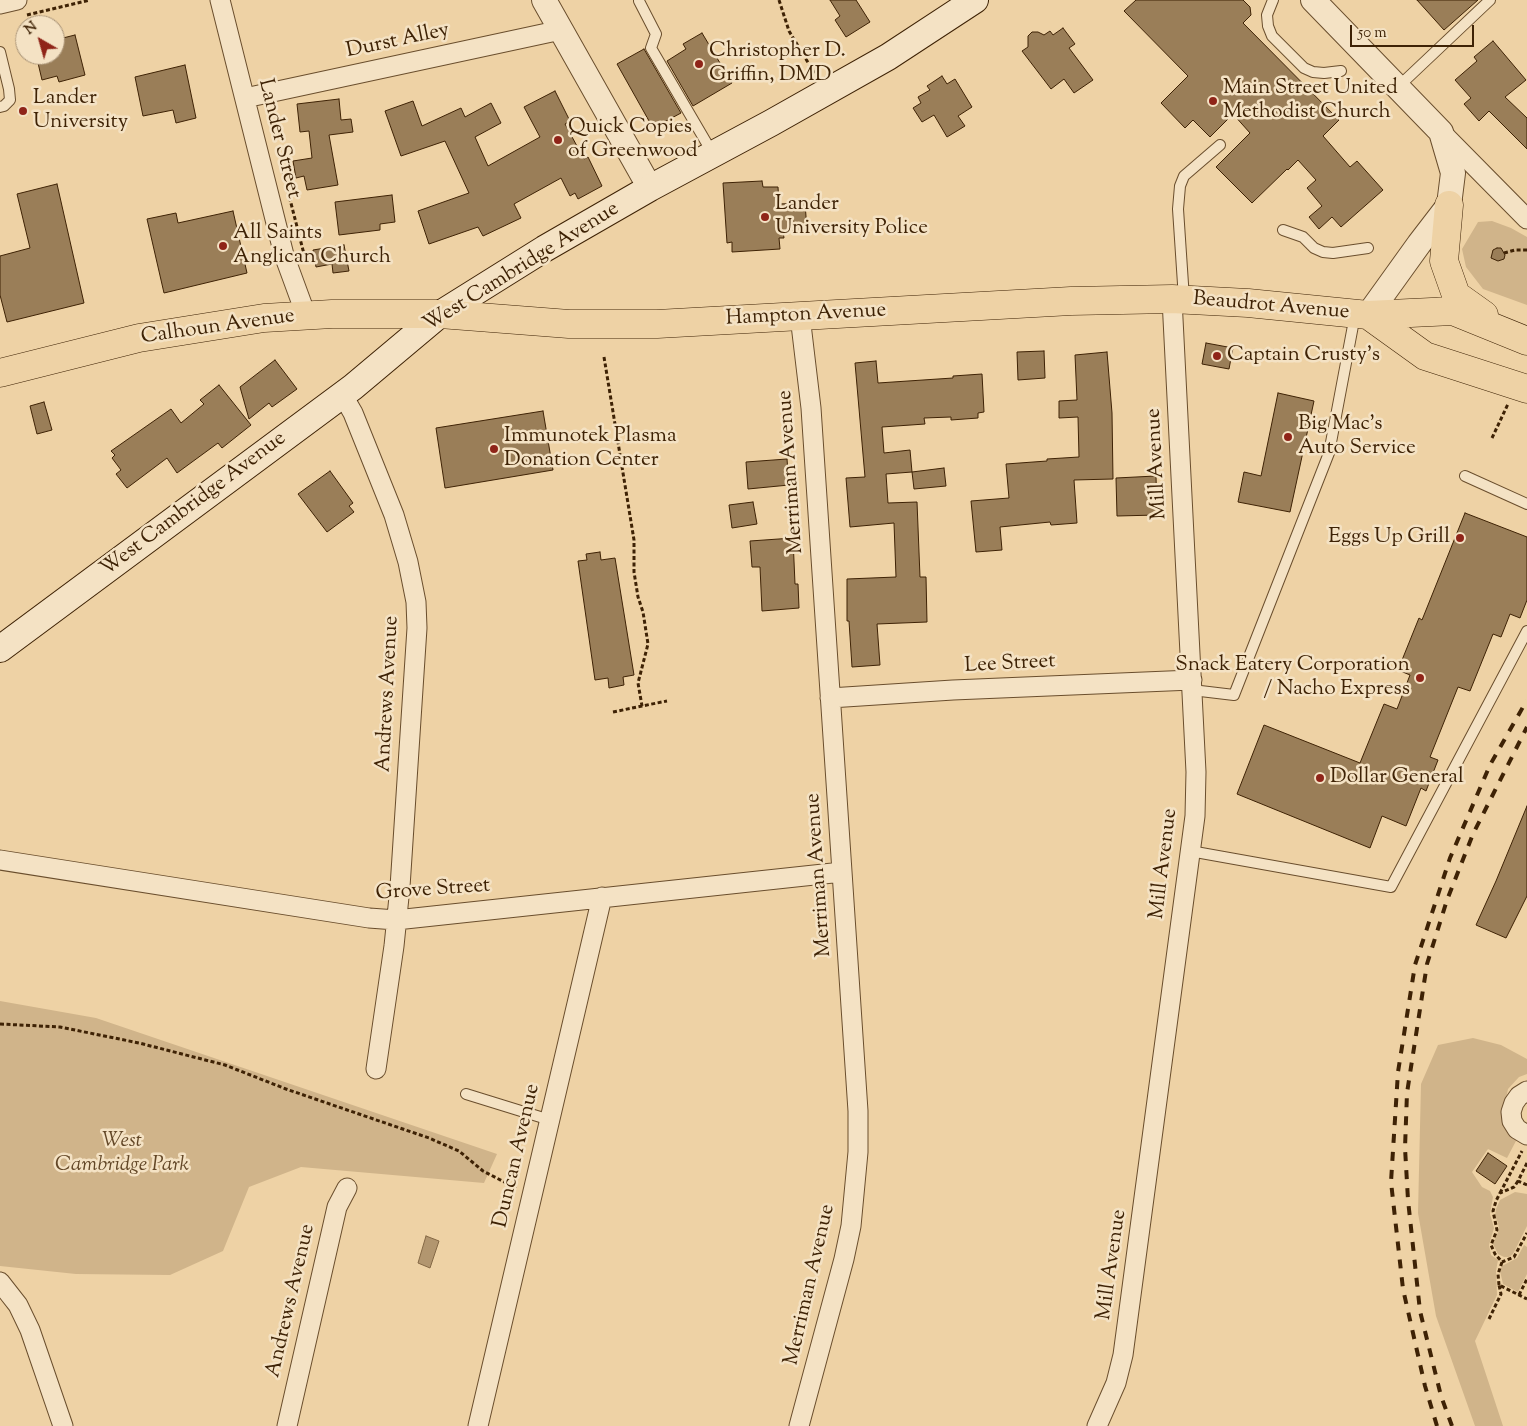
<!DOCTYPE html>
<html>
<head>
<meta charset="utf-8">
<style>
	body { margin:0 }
	#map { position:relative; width:1527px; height:1426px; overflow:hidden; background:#eed2a5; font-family:"Sorts Mill Goudy",serif }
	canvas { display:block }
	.north { position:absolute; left:15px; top:15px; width:50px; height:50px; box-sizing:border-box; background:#f4e2c4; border:1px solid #ab9578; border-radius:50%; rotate:322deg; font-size:14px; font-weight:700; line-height:20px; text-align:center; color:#3e2205 }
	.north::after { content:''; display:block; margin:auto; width:18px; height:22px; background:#8f2418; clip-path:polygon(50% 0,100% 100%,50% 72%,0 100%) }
	.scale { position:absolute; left:1350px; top:25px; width:124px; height:22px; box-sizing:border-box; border:2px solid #3e2205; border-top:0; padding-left:6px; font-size:15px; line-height:18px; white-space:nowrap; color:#3e2205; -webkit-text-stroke:4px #f4e2c4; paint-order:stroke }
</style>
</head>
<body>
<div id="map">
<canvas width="1527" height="1426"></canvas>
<div class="north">N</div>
<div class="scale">50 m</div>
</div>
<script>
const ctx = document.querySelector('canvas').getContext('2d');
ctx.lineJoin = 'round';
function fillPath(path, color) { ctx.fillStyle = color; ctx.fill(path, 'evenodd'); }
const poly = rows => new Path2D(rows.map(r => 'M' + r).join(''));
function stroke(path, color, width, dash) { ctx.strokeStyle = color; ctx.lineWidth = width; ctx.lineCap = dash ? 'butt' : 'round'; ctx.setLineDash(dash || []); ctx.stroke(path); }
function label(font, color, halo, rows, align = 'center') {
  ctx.font = font + ' "Sorts Mill Goudy",serif'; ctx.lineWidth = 5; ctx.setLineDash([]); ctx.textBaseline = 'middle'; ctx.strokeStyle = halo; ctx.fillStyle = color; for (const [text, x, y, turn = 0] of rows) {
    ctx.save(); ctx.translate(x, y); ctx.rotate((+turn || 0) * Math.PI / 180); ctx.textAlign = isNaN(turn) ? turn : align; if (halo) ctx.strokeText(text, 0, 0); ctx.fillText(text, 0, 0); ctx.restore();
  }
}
fillPath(poly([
	[1492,221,1511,228,1527,237,1527,305,1483,289,1466,267,1462,249,1478,222],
	[0,1001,96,1018,497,1154,484,1183,301,1167,249,1187,223,1251,170,1275,76,1274,0,1266],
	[1473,1038,1501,1045,1527,1059,1527,1074,1519,1077,1508,1089,1504,1109,1517,1139,1507,1158,1488,1149,1472,1172,1482,1187,1490,1191,1493,1197,1490,1214,1494,1228,1489,1245,1491,1255,1498,1260,1496,1271,1497,1295,1475,1341,1503,1426,1475,1426,1436,1316,1418,1213,1421,1084,1438,1045],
	[1515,1192,1527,1194,1527,1226,1513,1254,1509,1257,1504,1257,1498,1254,1493,1244,1499,1230,1498,1223,1495,1216,1496,1209,1500,1200],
	[1524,1245,1527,1247,1527,1274,1518,1292,1503,1284,1500,1271,1502,1266,1517,1258]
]), '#d0b48a');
const water = poly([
	[426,1236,439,1241,430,1268,418,1263,426,1236]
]);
fillPath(water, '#b2966f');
stroke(water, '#846845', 1);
const building = poly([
	[830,0,856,0,870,22,846,37,835,20,840,16,830,0],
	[1136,0,1243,0,1250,7,1251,15,1243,23,1339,120,1323,136,1350,167,1357,161,1383,190,1341,227,1332,217,1319,229,1309,217,1322,206,1307,188,1316,180,1298,160,1288,170,1287,169,1252,203,1216,167,1250,133,1233,114,1210,137,1193,120,1185,128,1161,103,1188,76,1124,11,1136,0],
	[1417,0,1478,0,1444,30,1417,0],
	[1063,28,1075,44,1069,48,1093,80,1074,93,1064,79,1051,89,1022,51,1028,47,1028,36,1032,32,1038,32,1044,35,1050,31,1053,35,1063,28],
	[702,33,732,83,693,106,667,61,686,49,683,44,702,33],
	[75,35,85,75,59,82,57,76,42,80,38,63,47,60,46,55,55,55,55,40,75,35],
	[1493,41,1526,80,1505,97,1527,118,1527,149,1489,111,1479,121,1464,104,1471,98,1455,80,1477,61,1474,57,1493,41],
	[644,49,681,113,653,128,617,64,644,49],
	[185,65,196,118,176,123,173,110,143,116,135,77,185,65],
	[942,76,947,84,955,79,972,107,958,116,965,126,947,137,934,115,922,122,913,108,921,103,918,97,930,90,927,86,942,76],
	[555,91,570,121,565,124,584,159,588,157,602,186,578,199,575,193,570,196,561,178,514,204,521,218,483,236,478,227,429,244,418,211,469,193,445,141,401,156,385,111,413,101,422,126,461,108,465,117,491,103,501,123,475,137,488,166,540,137,524,107,555,91],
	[339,99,341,120,351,119,353,132,329,135,338,185,307,190,304,176,296,178,293,161,312,158,309,131,300,132,297,104,339,99],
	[762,181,763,187,778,187,779,204,805,203,807,230,783,231,784,238,779,238,780,249,732,252,732,242,727,243,723,183,762,181],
	[57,184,84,303,7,322,0,295,0,256,30,248,17,194,57,184],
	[392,195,395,222,380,224,380,230,339,235,335,202,392,195],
	[233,211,247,273,164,293,147,219,176,213,178,223,233,211],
	[344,245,349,271,333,273,332,264,316,267,313,250,344,245],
	[1497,248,1501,248,1505,255,1504,259,1498,261,1491,258,1493,250,1497,248],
	[1206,343,1233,348,1229,369,1202,364,1206,343],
	[1044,351,1045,378,1018,380,1017,352,1044,351],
	[1107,352,1112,413,1113,479,1074,480,1077,523,1051,525,1050,522,1000,527,1002,550,976,552,971,501,1009,498,1006,464,1047,461,1047,459,1079,457,1078,417,1059,418,1059,401,1077,400,1075,355,1107,352],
	[275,360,297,389,272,407,269,403,249,419,240,387,275,360],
	[876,361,878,383,953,378,953,376,982,374,984,412,978,413,978,418,951,420,951,417,924,418,925,424,882,427,884,453,910,450,912,472,886,474,888,503,917,502,920,577,926,577,927,622,877,624,880,665,852,667,849,621,847,621,847,579,896,577,894,523,850,527,846,478,865,477,855,363,876,361],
	[219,385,251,425,222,448,218,443,177,473,167,458,127,488,116,474,121,470,112,458,115,455,111,451,171,409,181,423,204,404,200,400,219,385],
	[1278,393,1314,401,1290,512,1238,502,1244,472,1261,476,1278,393],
	[44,402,52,430,37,434,30,406,44,402],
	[543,411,553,470,445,488,436,428,543,411],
	[787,459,789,485,748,489,746,462,787,459],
	[944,468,946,486,914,489,912,472,944,468],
	[330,471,353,503,349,506,354,512,327,532,298,494,330,471],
	[1156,476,1157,515,1117,516,1116,478,1156,476],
	[753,502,757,524,732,528,729,505,753,502],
	[1465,513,1527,537,1527,600,1520,618,1510,614,1501,637,1493,634,1470,691,1458,687,1430,757,1438,760,1426,791,1421,788,1406,826,1382,816,1370,848,1237,794,1264,725,1360,763,1384,704,1397,709,1410,675,1398,670,1419,618,1422,620,1465,513],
	[793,538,795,584,798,584,799,608,762,611,760,567,752,567,750,541,793,538],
	[600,552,601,560,615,558,634,675,623,677,624,685,609,688,608,678,595,680,578,561,587,560,586,554,600,552],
	[1527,806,1527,896,1506,938,1476,925,1496,881,1527,806],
	[1488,1153,1507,1166,1495,1184,1476,1171,1488,1153]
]);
fillPath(building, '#9a7e58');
stroke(building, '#3e2205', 1);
const service = poly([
	[1273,0,1267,15,1268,26,1272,36,1304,68,1313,72,1324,73,1341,71],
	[639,1,656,34,651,48,713,154],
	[0,52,9,89,10,100,4,106,0,107],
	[1398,87,1490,0],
	[1283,230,1303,237,1314,248,1323,252,1333,253,1368,248],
	[1184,299,1178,209,1180,186,1184,176,1220,145],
	[1465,476,1527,504],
	[1192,690,1234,695,1329,453,1355,315],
	[1190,851,1391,887,1527,631],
	[466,1094,550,1120]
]);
const minor = poly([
	[220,0,284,255,306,315],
	[0,4,17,0],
	[245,98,561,30],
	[1441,132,1527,219],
	[342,394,353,413,394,515,408,562,416,602,417,628,400,887,394,946,376,1069],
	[830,698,953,690,1192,680],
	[0,860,369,918,396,920,842,872],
	[1527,1091,1519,1096,1514,1103,1511,1112,1512,1121,1517,1129,1527,1135],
	[0,1282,18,1305,30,1330,63,1426],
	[287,1426,337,1207,347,1188],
	[478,1426,602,897],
	[799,1426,844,1259,851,1226,858,1152,858,1111,811,408,800,316],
	[1097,1426,1116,1383,1123,1355,1195,816,1196,772,1172,299]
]);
const tertiary = poly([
	[544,0,650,188],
	[1313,0,1441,132,1453,173,1449,205,1419,244,1368,315]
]);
const secondary = poly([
	[0,649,353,387,440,314,544,249,650,188,771,123,888,57,975,0]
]);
const primary = poly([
	[1449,205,1444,261,1456,295,1484,315],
	[1368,315,1425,356,1527,389],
	[0,373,139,338,264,318,332,314,440,314,569,324,657,324,1071,301,1172,299,1248,303,1368,315,1453,311,1527,341]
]);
stroke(service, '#6a4e2d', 12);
stroke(minor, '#6a4e2d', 21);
stroke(tertiary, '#6a4e2d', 26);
stroke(secondary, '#3e2205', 28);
stroke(primary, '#3e2205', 29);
stroke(poly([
	[779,0,789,31,815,74],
	[27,15,90,0],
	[268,109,271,125],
	[283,172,305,258],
	[1504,253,1515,250,1527,250],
	[604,357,634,540,634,572,638,597,643,612,648,644,638,683,642,706,667,701],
	[1492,438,1508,404],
	[613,712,642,706],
	[0,1024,60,1027,139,1043,225,1065,286,1089,429,1138,459,1151,483,1171,516,1188],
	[1527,1163,1518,1181,1527,1185],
	[1518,1181,1514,1187,1500,1193,1496,1201,1493,1211,1497,1230,1491,1245,1495,1254,1502,1262,1514,1257,1527,1233],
	[1500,1193,1522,1151],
	[1499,1285,1498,1274,1502,1262],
	[1519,1295,1527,1279],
	[1489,1319,1501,1294,1499,1285,1527,1299]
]), '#3e2205', 3, [4, 2.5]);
stroke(service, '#f4e2c4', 10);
stroke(minor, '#f4e2c4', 19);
stroke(tertiary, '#f4e2c4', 24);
stroke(secondary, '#f4e2c4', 26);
stroke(primary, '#eed2a5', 28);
stroke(poly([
	[1437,1426,1425,1386,1403,1289,1391,1182,1398,1072,1415,965,1450,858,1490,765,1527,700],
	[1452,1426,1441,1396,1420,1311,1408,1200,1405,1148,1407,1093,1427,964,1447,900,1473,834,1527,727]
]), '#3e2205', 4, [9, 9]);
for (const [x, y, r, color] of [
	[699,64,5,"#8f2418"],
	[1213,101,5,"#8f2418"],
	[23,111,5,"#8f2418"],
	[558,140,5,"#8f2418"],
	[765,217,5,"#8f2418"],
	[223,246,5,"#8f2418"],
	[1217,356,5,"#8f2418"],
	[1288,437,5,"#8f2418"],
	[494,449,5,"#8f2418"],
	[1460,538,5,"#8f2418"],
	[1420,678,5,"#8f2418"],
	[1320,778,5,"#8f2418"]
]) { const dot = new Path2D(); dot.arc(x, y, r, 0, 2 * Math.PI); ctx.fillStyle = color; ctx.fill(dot); stroke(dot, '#f4e2c4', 2); }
label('21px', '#3e2205', '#f4e2c4', [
	["Durst Alley",398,42,-12],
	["Lander Street",278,139,76],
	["West Cambridge Avenue",522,268,-32],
	["Beaudrot Avenue",1271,307,5],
	["Hampton Avenue",806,316,-3],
	["Calhoun Avenue",218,328,-8],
	["Mill Avenue",1158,464,-93],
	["Merriman Avenue",792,472,-94],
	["West Cambridge Avenue",194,505,-37],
	["Lee Street",1010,665,-3],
	["Andrews Avenue",389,694,-87],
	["Mill Avenue",1165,864,-83],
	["Merriman Avenue",820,875,-94],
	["Grove Street",433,891,-4],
	["Duncan Avenue",518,1156,-77],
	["Mill Avenue",1113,1265,-82],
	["Merriman Avenue",811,1285,-77],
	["Andrews Avenue",292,1301,-77]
]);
label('21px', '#3e2205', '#f4e2c4', [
	["Christopher D.",709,52],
	["Griffin, DMD",709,76],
	["Main Street United",1223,89],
	["Methodist Church",1223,113],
	["Lander",33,99],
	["University",33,123],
	["Quick Copies",568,128],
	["of Greenwood",568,152],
	["Lander",775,205],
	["University Police",775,229],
	["All Saints",233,234],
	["Anglican Church",233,258],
	["Captain Crusty's",1227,356],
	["Big Mac's",1298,425],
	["Auto Service",1298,449],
	["Immunotek Plasma",504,437],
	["Donation Center",504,461],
	["Eggs Up Grill",1450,538,"right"],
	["Snack Eatery Corporation",1410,666,"right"],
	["/ Nacho Express",1410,690,"right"],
	["Dollar General",1330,778]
], 'left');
label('italic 21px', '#624626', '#f4e2c4', [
	["West",122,1142],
	["Cambridge Park",122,1166]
]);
</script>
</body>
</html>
